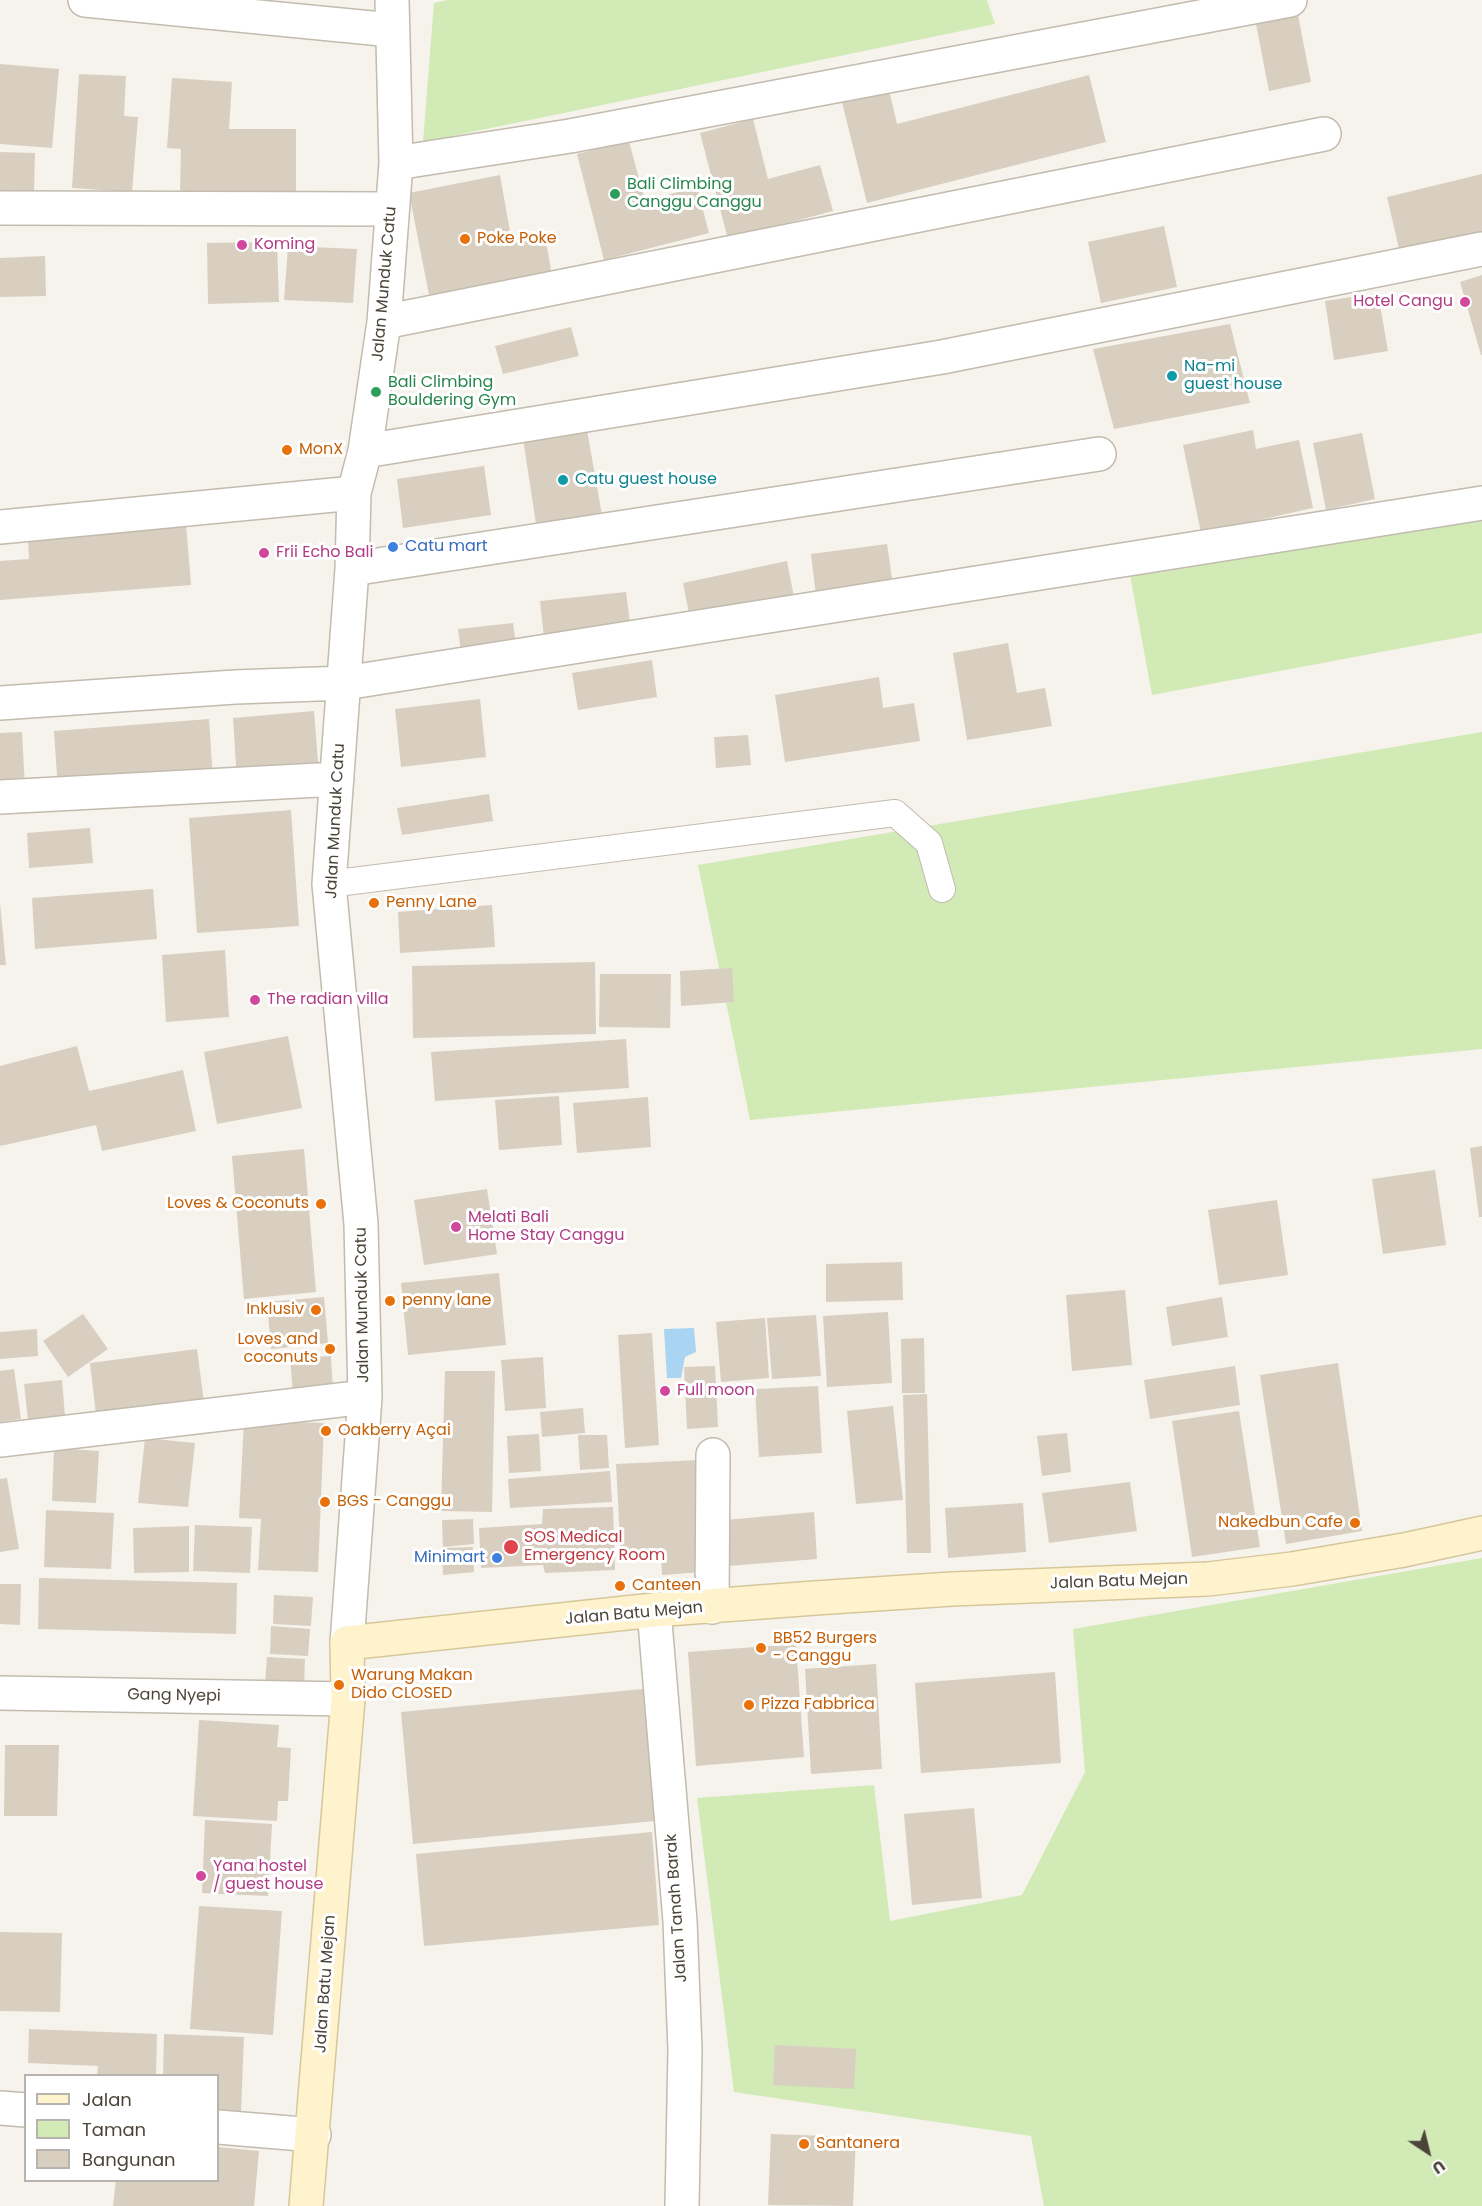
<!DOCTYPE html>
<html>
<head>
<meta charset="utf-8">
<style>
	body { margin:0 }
	#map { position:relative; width:1482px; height:2206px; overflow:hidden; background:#f6f3ec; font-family:Poppins,sans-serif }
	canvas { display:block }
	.legend { position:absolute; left:24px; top:2074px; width:195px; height:108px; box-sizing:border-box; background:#fff; border:2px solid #b7b4b0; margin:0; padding:8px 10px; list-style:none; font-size:18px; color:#4b4439 }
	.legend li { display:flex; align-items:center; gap:12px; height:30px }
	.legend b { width:30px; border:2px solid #b7b4b0 }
	.north { position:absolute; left:1398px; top:2122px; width:60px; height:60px; -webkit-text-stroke:4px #fff; paint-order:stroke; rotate:145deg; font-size:16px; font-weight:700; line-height:24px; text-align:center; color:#4b4439 }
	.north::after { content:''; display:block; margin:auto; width:21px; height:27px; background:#4b4439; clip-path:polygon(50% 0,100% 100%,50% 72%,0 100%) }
</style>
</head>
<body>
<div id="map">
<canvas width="1482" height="2206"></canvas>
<ul class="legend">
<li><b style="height:8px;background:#fff3cd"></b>Jalan</li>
<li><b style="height:16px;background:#d2eab5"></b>Taman</li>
<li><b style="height:16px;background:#d8cfc1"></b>Bangunan</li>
</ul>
<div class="north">U</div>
</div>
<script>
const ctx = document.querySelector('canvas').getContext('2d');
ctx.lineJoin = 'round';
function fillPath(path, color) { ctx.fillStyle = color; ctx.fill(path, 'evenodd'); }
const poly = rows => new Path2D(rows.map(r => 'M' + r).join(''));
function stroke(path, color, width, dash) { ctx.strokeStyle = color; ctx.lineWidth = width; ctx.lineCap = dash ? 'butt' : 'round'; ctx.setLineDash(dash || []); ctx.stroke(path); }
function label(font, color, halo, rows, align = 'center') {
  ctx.font = font + ' Poppins,sans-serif'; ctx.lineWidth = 6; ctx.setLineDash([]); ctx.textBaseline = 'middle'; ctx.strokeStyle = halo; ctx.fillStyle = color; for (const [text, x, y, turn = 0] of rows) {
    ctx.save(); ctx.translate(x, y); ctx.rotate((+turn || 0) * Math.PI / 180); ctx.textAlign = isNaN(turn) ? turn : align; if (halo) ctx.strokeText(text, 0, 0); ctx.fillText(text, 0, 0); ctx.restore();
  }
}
fillPath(poly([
	[448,0,987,0,995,24,423,142,434,3],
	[1482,504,1482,633,1152,695,1130,575],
	[1482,732,1482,1049,750,1120,698,865],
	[1482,1558,1482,2206,1044,2206,1031,2136,734,2092,697,1798,874,1785,890,1921,1022,1895,1085,1772,1073,1629]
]), '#d2eab5');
fillPath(poly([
	[694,1328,696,1352,685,1357,681,1378,667,1378,664,1329]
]), '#a9d4f2');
fillPath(poly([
	[1298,15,1311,82,1269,91,1256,24],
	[0,64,59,69,52,148,0,144],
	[79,74,126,76,124,116,138,117,132,192,72,188],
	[1089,75,1106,142,867,203,842,102,889,90,897,124],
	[172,78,232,82,229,129,296,129,296,194,180,192,181,149,167,148],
	[753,119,768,179,820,165,833,211,728,239,700,133],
	[629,141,645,201,697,187,709,233,604,260,577,154],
	[0,152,35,153,34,192,0,192],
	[1482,174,1482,237,1401,257,1387,197],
	[500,175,512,243,545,236,553,281,431,305,409,193],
	[1164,226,1177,287,1101,303,1088,242],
	[277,242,279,302,208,304,207,243],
	[288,246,357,249,353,303,284,300],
	[45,256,46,296,0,297,0,258],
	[1482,275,1482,355,1481,355,1460,282],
	[1378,293,1388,351,1334,360,1325,301],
	[1230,324,1250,403,1114,429,1093,349],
	[571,327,579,356,503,374,495,346],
	[587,430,603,521,537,530,523,439],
	[1253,430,1256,449,1299,440,1313,508,1201,533,1183,445],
	[1362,433,1375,499,1326,510,1313,443],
	[484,466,491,515,403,528,397,479],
	[186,524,191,585,0,600,0,561,29,559,28,536],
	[887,544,894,592,817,604,811,554],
	[787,561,795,602,691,624,683,583],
	[626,592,632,637,545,647,540,601],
	[513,623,517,651,462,659,458,629],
	[1008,643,1017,693,1045,688,1052,726,967,740,953,653],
	[652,660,657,697,578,710,572,673],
	[879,677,883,708,914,703,920,741,785,762,775,695],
	[480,699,486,757,401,767,395,709],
	[314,711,319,775,237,781,233,718],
	[209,719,213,779,58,791,54,731],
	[22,732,25,787,0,789,0,733],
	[748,735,751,765,716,768,714,737],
	[489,794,493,821,402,835,397,808],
	[291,810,299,926,197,933,189,818],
	[90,828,93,863,29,868,27,833],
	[153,889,157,939,35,949,32,898],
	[0,903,6,965,0,965],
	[492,905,495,947,400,953,398,912],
	[225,950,229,1017,166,1022,162,955],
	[595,962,596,1034,413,1038,412,966],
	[732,968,734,1002,681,1006,680,971],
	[600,974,671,974,670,1028,599,1027],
	[288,1036,302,1108,217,1124,204,1052],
	[626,1039,629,1088,435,1101,431,1052],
	[77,1046,89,1091,183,1070,196,1131,102,1151,96,1125,0,1146,0,1066],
	[559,1096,562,1145,499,1150,495,1100],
	[648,1097,651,1147,577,1153,573,1103],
	[1482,1146,1482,1217,1479,1217,1470,1148],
	[304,1149,316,1292,244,1299,232,1156],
	[1435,1170,1446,1245,1383,1254,1372,1179],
	[487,1189,497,1254,424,1265,414,1200],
	[1277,1200,1288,1275,1219,1285,1208,1210],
	[902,1262,903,1300,826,1302,826,1264],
	[499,1273,506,1345,408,1355,401,1283],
	[1125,1290,1132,1365,1072,1371,1066,1295],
	[324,1297,328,1343,271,1349,267,1302],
	[1222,1297,1228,1337,1172,1346,1166,1307],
	[888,1312,892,1383,827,1387,823,1316],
	[83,1314,108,1349,68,1377,43,1341],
	[816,1315,821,1376,772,1379,767,1318],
	[765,1318,769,1378,721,1382,716,1322],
	[37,1329,38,1356,0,1359,0,1332],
	[652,1333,659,1445,625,1448,618,1335],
	[924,1338,925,1393,902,1393,901,1339],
	[197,1349,204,1402,96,1415,90,1363],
	[331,1356,333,1392,293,1394,290,1358],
	[543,1357,546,1408,505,1411,501,1360],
	[1338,1363,1362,1531,1286,1544,1260,1375],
	[715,1366,718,1427,687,1429,684,1367],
	[1235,1366,1240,1405,1150,1419,1144,1380],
	[14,1369,21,1419,0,1422,0,1371],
	[445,1371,495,1371,492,1512,441,1511],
	[62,1380,65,1416,28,1420,24,1384],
	[818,1386,822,1453,759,1457,755,1389],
	[927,1394,931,1553,907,1553,903,1395],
	[893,1406,903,1500,856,1504,847,1411],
	[583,1408,585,1433,542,1437,540,1412],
	[1239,1411,1260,1547,1192,1557,1172,1421],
	[244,1420,324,1423,318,1572,258,1570,261,1519,239,1518],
	[1067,1433,1071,1472,1042,1476,1037,1436],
	[539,1434,541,1471,509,1473,507,1436],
	[578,1435,607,1435,609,1468,580,1470],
	[145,1438,195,1443,188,1507,138,1503],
	[54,1448,99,1451,96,1503,52,1501],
	[698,1460,704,1572,662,1575,661,1557,621,1560,616,1464],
	[610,1471,612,1502,510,1508,508,1479],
	[7,1478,19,1549,0,1552,0,1479],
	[1130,1482,1137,1531,1049,1543,1042,1493],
	[1023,1503,1026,1552,948,1558,945,1508],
	[613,1507,615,1570,545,1573,543,1565,481,1568,479,1528,542,1524,543,1509],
	[46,1510,114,1513,111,1569,44,1567],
	[814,1512,817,1559,728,1566,725,1520],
	[473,1519,474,1544,443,1547,442,1520],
	[195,1525,252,1527,250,1573,193,1571],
	[189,1526,189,1572,134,1573,133,1528],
	[473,1547,474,1572,443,1575,442,1548],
	[39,1578,237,1583,236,1634,38,1629],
	[0,1584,21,1584,20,1625,0,1624],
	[274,1595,313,1597,311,1626,273,1624],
	[271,1626,310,1629,308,1656,270,1654],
	[796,1644,804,1757,696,1766,688,1652],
	[267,1657,305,1659,304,1688,265,1685],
	[876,1664,882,1769,811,1774,805,1669],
	[1055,1672,1061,1763,921,1773,915,1683],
	[643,1689,655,1821,413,1844,401,1712],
	[199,1720,279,1725,277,1747,291,1748,288,1801,278,1801,277,1821,193,1816],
	[5,1745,59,1745,57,1816,4,1816],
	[974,1808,982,1898,912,1905,904,1814],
	[205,1820,272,1824,268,1896,202,1893],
	[652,1832,659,1925,424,1946,416,1854],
	[199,1906,282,1911,273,2035,190,2029],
	[0,1932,62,1933,60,2012,0,2011],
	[29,2029,157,2034,156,2076,97,2076,98,2066,28,2063],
	[164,2034,244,2037,241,2112,218,2112,218,2076,163,2076],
	[775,2045,856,2049,854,2089,773,2085],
	[771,2134,856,2137,853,2206,768,2205],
	[218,2147,259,2151,254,2206,113,2206,116,2180,218,2180]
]), '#d8cfc1');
const lane = poly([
	[329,884,895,813,929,843,942,889]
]);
const street = poly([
	[85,0,392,30],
	[396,163,570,136,1290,0],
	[0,208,392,209],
	[384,322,1324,134],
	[365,451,942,357,1482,249],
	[0,527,354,493],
	[352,569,1099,454],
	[0,703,235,687,345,683,1482,503],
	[0,797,337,779],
	[0,1440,365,1397],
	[712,1607,713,1455],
	[654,1610,680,1921,685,2050,682,2206],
	[347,1643,365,1397,361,1224,329,884,352,569,354,493,365,451,384,322,396,163,392,0],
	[0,1693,348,1699],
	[0,2108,26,2110],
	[218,2127,314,2135]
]);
const secondary = poly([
	[306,2206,348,1699,347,1643,654,1610,815,1598,952,1589,1208,1579,1292,1569,1404,1550,1482,1533]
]);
stroke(lane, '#c2bbae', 28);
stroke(street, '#c2bbae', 36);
stroke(secondary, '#d6c79b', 36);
stroke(lane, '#fff', 26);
stroke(street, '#fff', 33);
stroke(secondary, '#fff3cd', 33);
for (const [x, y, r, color] of [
	[615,194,6,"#2e9e5b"],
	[465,239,6,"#e8710a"],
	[242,245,6,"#d1479c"],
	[1465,302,6,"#d1479c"],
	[1172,376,6,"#0f9aa8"],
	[376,392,6,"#2e9e5b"],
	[287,450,6,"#e8710a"],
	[563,480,6,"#0f9aa8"],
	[393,547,6,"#3f7fe0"],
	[264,553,6,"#d1479c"],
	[374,903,6,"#e8710a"],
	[255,1000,6,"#d1479c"],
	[321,1204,6,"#e8710a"],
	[456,1227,6,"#d1479c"],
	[390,1301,6,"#e8710a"],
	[316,1310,6,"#e8710a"],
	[330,1349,6,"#e8710a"],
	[665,1391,6,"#d1479c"],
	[326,1431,6,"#e8710a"],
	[325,1502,6,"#e8710a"],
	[1355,1523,6,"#e8710a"],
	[511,1547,8,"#e0444e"],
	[497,1558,6,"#3f7fe0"],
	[620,1586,6,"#e8710a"],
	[761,1648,6,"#e8710a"],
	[339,1685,6,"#e8710a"],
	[749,1705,6,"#e8710a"],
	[201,1876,6,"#d1479c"],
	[804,2144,6,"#e8710a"]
]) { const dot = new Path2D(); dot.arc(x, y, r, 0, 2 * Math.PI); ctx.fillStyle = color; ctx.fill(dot); stroke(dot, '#fff', 2); }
label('16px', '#27864d', '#fff', [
	["Bali Climbing",627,185],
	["Canggu Canggu",627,203],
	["Bali Climbing",388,383],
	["Bouldering Gym",388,401]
], 'left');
label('16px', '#c56008', '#fff', [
	["Poke Poke",477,239],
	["MonX",299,450],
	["Penny Lane",386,903],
	["Loves & Coconuts",309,1204,"right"],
	["penny lane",402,1301],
	["Inklusiv",304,1310,"right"],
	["Loves and",318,1340,"right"],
	["coconuts",318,1358,"right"],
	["Oakberry Açai",338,1431],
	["BGS - Canggu",337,1502],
	["Nakedbun Cafe",1343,1523,"right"],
	["Canteen",632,1586],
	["BB52 Burgers",773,1639],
	["- Canggu",773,1657],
	["Warung Makan",351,1676],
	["Dido CLOSED",351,1694],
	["Pizza Fabbrica",761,1705],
	["Santanera",816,2144]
], 'left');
label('16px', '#b23c85', '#fff', [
	["Koming",254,245],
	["Hotel Cangu",1453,302,"right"],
	["Frii Echo Bali",276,553],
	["The radian villa",267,1000],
	["Melati Bali",468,1218],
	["Home Stay Canggu",468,1236],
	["Full moon",677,1391],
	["Yana hostel",213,1867],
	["/ guest house",213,1885]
], 'left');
label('16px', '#4b4439', '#fff', [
	["Jalan Munduk Catu",385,284,-85],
	["Jalan Munduk Catu",336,821,-87],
	["Jalan Munduk Catu",363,1305,-91],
	["Jalan Batu Mejan",1119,1582,-2],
	["Jalan Batu Mejan",634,1614,-5],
	["Gang Nyepi",174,1696,1],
	["Jalan Tanah Barak",677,1908,-94],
	["Jalan Batu Mejan",326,1984,-86]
]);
label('16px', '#0d838f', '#fff', [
	["Na-mi",1184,367],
	["guest house",1184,385],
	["Catu guest house",575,480]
], 'left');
label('16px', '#366cbe', '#fff', [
	["Catu mart",405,547],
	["Minimart",485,1558,"right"]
], 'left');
label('16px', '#be3a42', '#fff', [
	["SOS Medical",524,1538],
	["Emergency Room",524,1556]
], 'left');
</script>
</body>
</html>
